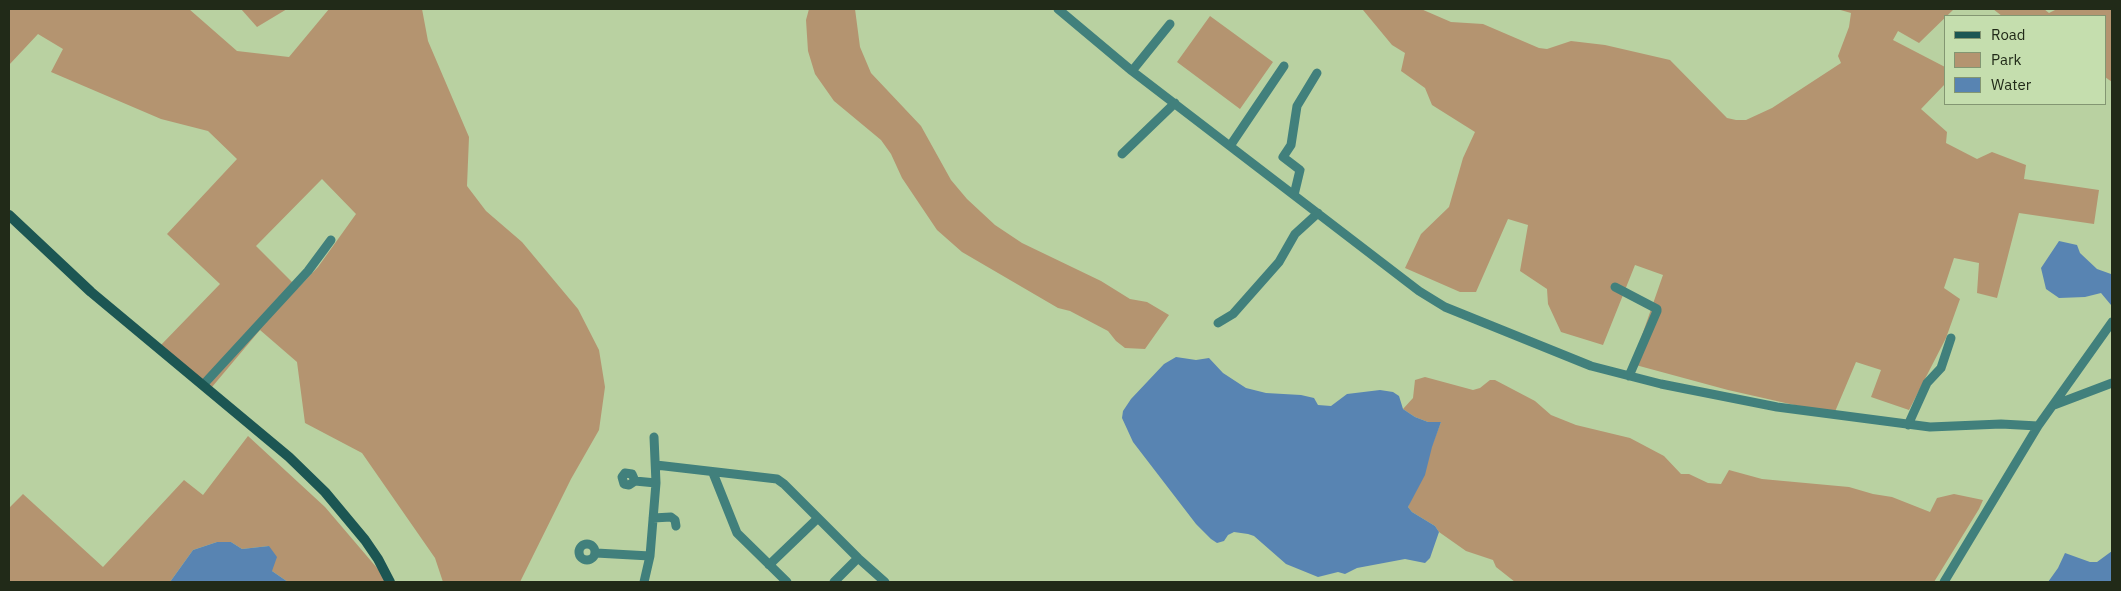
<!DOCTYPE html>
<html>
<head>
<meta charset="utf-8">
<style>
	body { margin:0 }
	#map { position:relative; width:2121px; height:591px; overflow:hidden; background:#b9d1a1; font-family:"IBM Plex Sans",sans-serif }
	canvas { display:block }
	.frame { position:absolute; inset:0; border:10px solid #212a18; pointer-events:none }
	.legend { position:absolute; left:1944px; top:15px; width:162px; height:90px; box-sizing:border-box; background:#c5deae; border:1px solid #839672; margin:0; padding:6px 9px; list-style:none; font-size:15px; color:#212a18 }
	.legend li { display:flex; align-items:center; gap:10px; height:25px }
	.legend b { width:25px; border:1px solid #839672 }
</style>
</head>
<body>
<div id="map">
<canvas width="2121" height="591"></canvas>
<div class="frame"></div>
<ul class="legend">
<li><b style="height:6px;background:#1c5653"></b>Road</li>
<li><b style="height:14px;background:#b49470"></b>Park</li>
<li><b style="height:14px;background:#5884b2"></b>Water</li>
</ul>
</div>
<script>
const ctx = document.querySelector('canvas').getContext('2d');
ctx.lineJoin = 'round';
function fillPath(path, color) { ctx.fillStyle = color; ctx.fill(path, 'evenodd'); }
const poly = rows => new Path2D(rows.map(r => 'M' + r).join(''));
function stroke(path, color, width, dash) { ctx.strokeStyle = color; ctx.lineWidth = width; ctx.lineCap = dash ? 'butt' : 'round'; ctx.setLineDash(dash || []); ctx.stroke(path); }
fillPath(poly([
	[9,9,189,9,237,51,289,57,329,9,422,9,428,41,469,137,467,186,486,211,522,242,578,309,599,350,605,387,599,430,571,479,520,582,443,582,435,558,362,453,305,423,297,362,260,330,212,387,160,346,220,284,167,234,237,159,208,131,161,119,51,72,63,49,38,34,9,65],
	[322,179,356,214,318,267,298,288,256,246],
	[241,9,287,9,257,27],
	[809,9,855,9,860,47,871,73,921,126,951,180,967,199,995,225,1022,243,1101,281,1130,299,1147,302,1169,315,1145,349,1125,348,1116,341,1108,331,1070,311,1058,308,962,252,937,230,902,178,891,154,881,140,834,101,815,74,808,51,806,20],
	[1364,9,1421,9,1451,22,1483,24,1539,48,1547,49,1571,41,1605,45,1670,60,1727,118,1736,120,1746,120,1772,108,1841,63,1838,56,1849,27,1851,13,1837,9,1954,9,1919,43,1898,31,1893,40,1945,67,1945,84,1921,109,1947,132,1946,143,1977,159,1992,152,2026,165,2024,179,2099,190,2094,224,2019,213,1997,298,1977,293,1979,263,1954,258,1944,288,1960,299,1946,338,1909,410,1871,397,1881,370,1856,362,1834,414,1728,390,1632,364,1663,275,1635,265,1603,345,1561,332,1548,304,1547,289,1520,271,1528,225,1508,219,1476,292,1460,292,1405,268,1421,234,1449,207,1463,158,1475,132,1432,105,1425,88,1401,71,1405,53,1392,45,1363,10],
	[1993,9,2044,9,2049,13,2057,9,2112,9,2112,82,2105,77,2105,16,2002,16],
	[1210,16,1273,62,1240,109,1177,62],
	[1425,377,1473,390,1480,388,1490,380,1495,380,1535,401,1551,415,1576,425,1630,438,1664,456,1681,474,1689,474,1708,483,1721,484,1729,470,1762,479,1849,487,1873,494,1892,497,1930,512,1937,498,1954,494,1983,500,1979,509,1934,582,1515,582,1496,567,1493,560,1466,551,1439,532,1435,526,1412,512,1408,507,1441,422,1428,422,1415,417,1403,409,1413,398,1415,380],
	[248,436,325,507,389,582,288,582,272,571,269,546,242,549,231,542,217,542,193,550,170,582,9,582,9,508,23,494,103,567,184,480,203,495]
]), '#b49470');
fillPath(poly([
	[2059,241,2077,245,2080,253,2097,269,2111,274,2111,305,2101,293,2085,297,2059,298,2046,289,2041,268],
	[1176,357,1196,360,1209,358,1223,373,1246,388,1266,393,1301,395,1314,398,1318,405,1331,406,1347,394,1380,390,1393,392,1399,396,1403,409,1415,417,1428,422,1441,422,1432,447,1425,475,1408,507,1412,512,1435,526,1439,532,1430,558,1425,563,1405,559,1357,568,1345,574,1338,572,1318,577,1286,564,1254,536,1248,534,1234,532,1228,535,1224,541,1217,543,1211,539,1196,524,1133,442,1122,418,1123,411,1131,399,1164,364],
	[217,542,231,542,242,549,269,546,277,557,272,571,288,582,170,582,193,550],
	[2112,551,2112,582,2048,582,2058,568,2065,553,2090,562,2097,562]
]), '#5884b2');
stroke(poly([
	[1058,9,1132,71,1419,291,1445,307,1591,366,1661,384,1777,407,1930,427,2001,424,2038,426],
	[1132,71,1170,24],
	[1230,146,1284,66],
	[1122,154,1175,103],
	[1294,195,1300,170,1283,157,1291,145,1297,106,1317,73],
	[1615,287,1657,309,1657,311,1629,376],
	[1218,323,1233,314,1279,262,1295,234,1318,213],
	[203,385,308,271,331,240],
	[2054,405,2112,383],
	[1908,425,1927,383,1941,368,1951,338],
	[656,465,777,479,784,484,858,558,885,582],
	[625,473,632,474,635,481,629,485,624,484,622,477,625,473],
	[713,473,737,533,787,582],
	[635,481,656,483],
	[653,518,671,517,675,520,676,526],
	'579 552a8 8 0 1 1 16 0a8 8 0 1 1-16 0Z',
	[596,553,650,556],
	[769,565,818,518],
	[644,582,650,556,656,483,654,437],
	[834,582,858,558],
	[1944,582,2038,426,2112,322]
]), '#41807c', 9);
stroke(poly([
	[9,215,91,292,289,457,325,492,365,540,378,559,390,582]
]), '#1c5653', 10);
</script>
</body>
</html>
